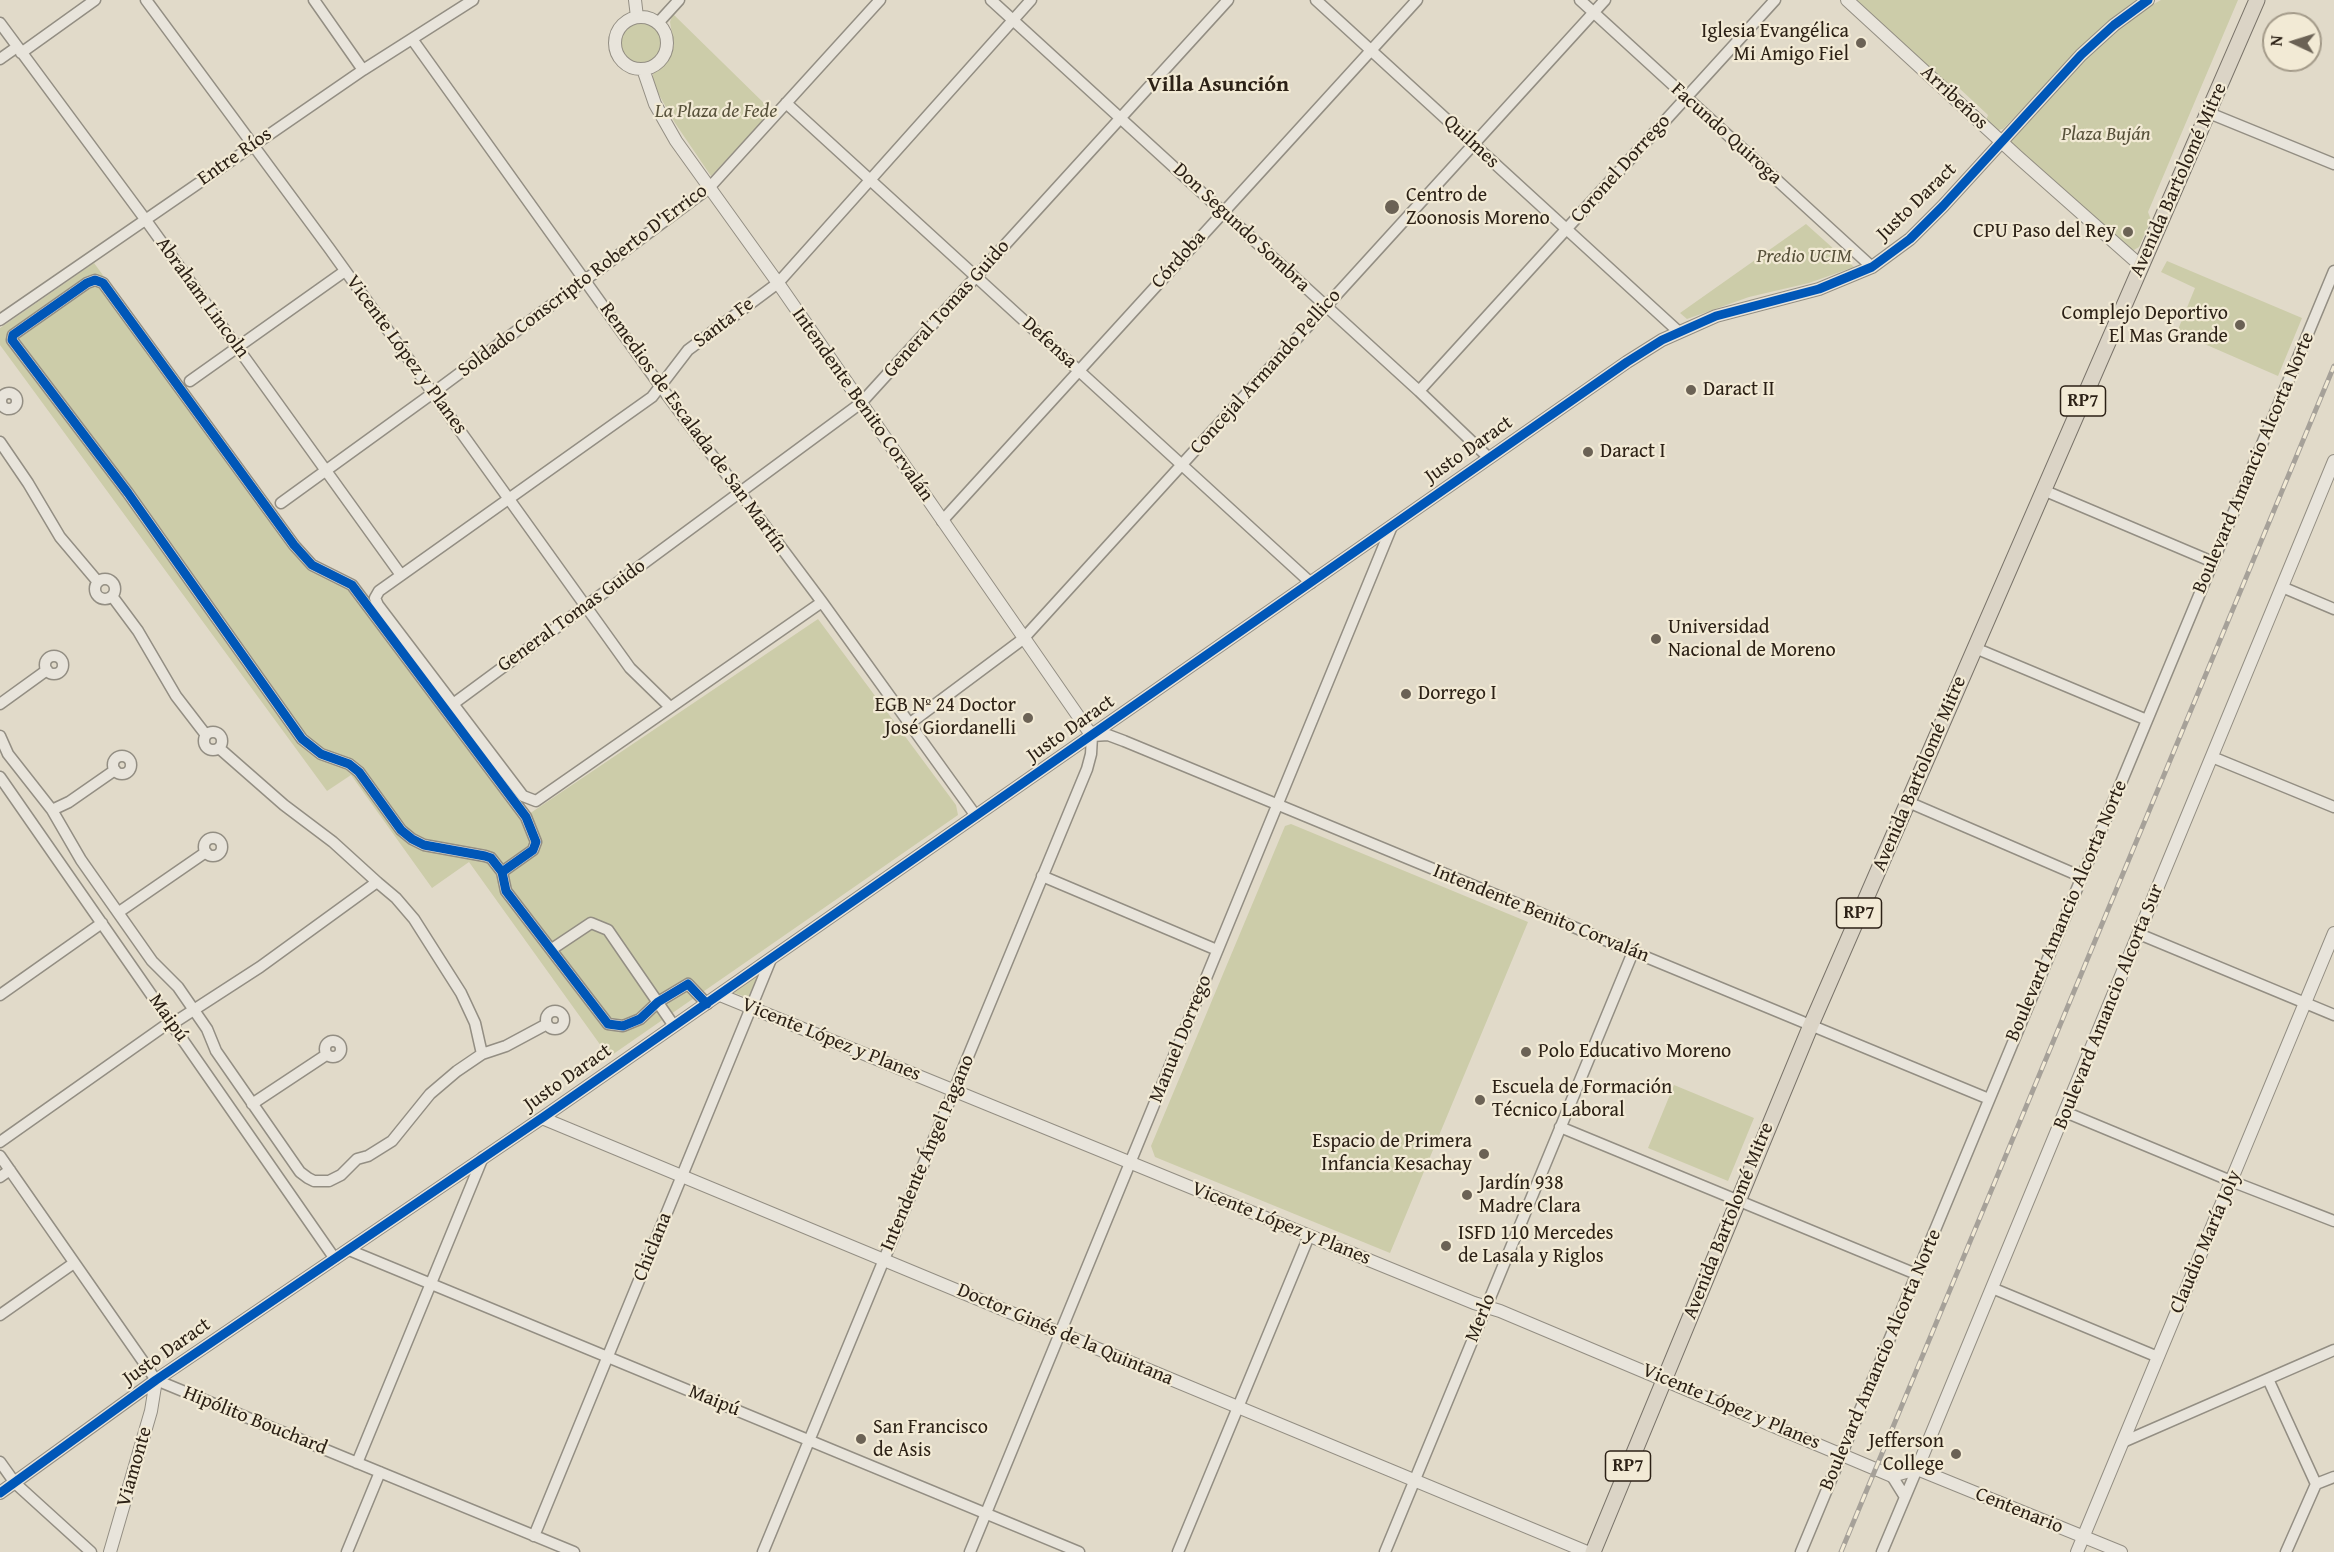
<!DOCTYPE html>
<html>
<head>
<meta charset="utf-8">
<style>
	body { margin:0 }
	#map { position:relative; width:2334px; height:1552px; overflow:hidden; background:#e1dac9; font-family:"Gentium Book Plus",serif }
	canvas { display:block }
	.north { position:absolute; left:2262px; top:12px; width:60px; height:60px; box-sizing:border-box; background:#f2ead5; border:2px solid #a39a89; border-radius:50%; rotate:274deg; font-size:16px; font-weight:700; line-height:24px; text-align:center; color:#2c2116 }
	.north::after { content:''; display:block; margin:auto; width:21px; height:27px; background:#6b6255; clip-path:polygon(50% 0,100% 100%,50% 72%,0 100%) }
</style>
</head>
<body>
<div id="map">
<canvas width="2334" height="1552"></canvas>
<div class="north">N</div>
</div>
<script>
const ctx = document.querySelector('canvas').getContext('2d');
ctx.lineJoin = 'round';
function fillPath(path, color) { ctx.fillStyle = color; ctx.fill(path, 'evenodd'); }
const poly = rows => new Path2D(rows.map(r => 'M' + r).join(''));
function stroke(path, color, width, dash) { ctx.strokeStyle = color; ctx.lineWidth = width; ctx.lineCap = dash ? 'butt' : 'round'; ctx.setLineDash(dash || []); ctx.stroke(path); }
function label(font, color, halo, rows, align = 'center') {
  ctx.font = font + ' "Gentium Book Plus",serif'; ctx.lineWidth = 4.5; ctx.setLineDash([]); ctx.textBaseline = 'middle'; ctx.strokeStyle = halo; ctx.fillStyle = color; for (const [text, x, y, turn = 0] of rows) {
    ctx.save(); ctx.translate(x, y); ctx.rotate((+turn || 0) * Math.PI / 180); ctx.textAlign = isNaN(turn) ? turn : align; if (halo) ctx.strokeText(text, 0, 0); ctx.fillText(text, 0, 0); ctx.restore();
  }
}
fillPath(poly([
	[1857,0,2137,0,2092,37,2003,129,1998,130,1986,121,1988,115,1960,89,1954,92],
	[2161,0,2238,0,2148,212,2151,220,2139,247,2134,250,2129,249,2009,140,2057,86,2104,40,2148,7],
	[673,14,772,111,711,176,675,123,658,93,653,79,653,74,667,60,674,45,670,22],
	'615 43a26 26 0 1 1 52 0a26 26 0 1 1-52 0Z',
	[1806,224,1854,267,1809,283,1749,297,1687,319,1680,313],
	[2167,261,2302,318,2278,376,2177,332,2195,288,2161,272],
	[94,263,313,562,357,584,529,814,818,619,956,805,958,815,609,1057,469,862,432,888,351,775,327,791,0,345,0,328],
	[1291,824,1528,922,1390,1253,1155,1157,1151,1146,1285,826],
	[758,974,759,976,748,998,732,992],
	[1674,1085,1754,1118,1728,1181,1648,1148]
]), '#cccca9');
const minor = poly([
	[146,0,329,248,630,668,670,707],
	[314,0,363,70],
	[991,0,1419,391,1489,458],
	[1316,0,1679,332],
	[1580,0,1872,267],
	[0,23,145,219,401,575],
	[658,23,679,0],
	[412,39,661,387,822,602,976,816],
	[21,53,95,0],
	[0,59,17,47],
	[786,103,1311,583],
	[2209,113,2334,164],
	[0,320,363,70,473,0],
	[190,381,345,271],
	[1419,391,1775,0],
	'1 401a8 8 0 1 1 16 0a8 8 0 1 1-16 0Z',
	[0,442,28,483,60,537,98,582],
	[2043,490,2213,562],
	[281,503,433,393,709,188,880,0],
	[942,521,1417,0],
	'95 589a10 10 0 1 1 20 0a10 10 0 1 1-20 0Z',
	[2282,587,2334,609],
	[112,596,138,631,176,696,206,735],
	[822,602,536,801,523,796,378,605,375,598,379,591,652,397,688,350,778,283,1031,0],
	[1975,648,2147,720],
	'45 665a9 9 0 1 1 18 0a9 9 0 1 1-18 0Z',
	[0,704,47,670],
	[453,704,861,403,1228,0],
	[909,724,1023,639,1605,0],
	'204 741a9 9 0 1 1 18 0a9 9 0 1 1-18 0Z',
	[0,736,8,754,52,810,81,860,152,961,178,987,207,1029,216,1051,300,1172,308,1178,314,1181,329,1181,341,1175,357,1159,368,1156,392,1141,430,1094,457,1071,482,1054,506,1046,547,1024],
	'113 765a9 9 0 1 1 18 0a9 9 0 1 1-18 0Z',
	[2212,757,2334,807],
	[0,777,335,1259],
	[1908,802,2082,877],
	[52,810,69,802,115,770],
	'204 847a9 9 0 1 1 18 0a9 9 0 1 1-18 0Z',
	[502,872,491,858,485,856,424,845,412,839,401,830,359,772,349,764,321,754,302,739,128,493,12,340,13,335,87,283,95,280,103,283,294,545,312,565,352,585,526,817,536,842,533,850,502,872,506,891,608,1024,623,1026,640,1019,658,1002,688,984,707,1004],
	[1042,876,1217,950],
	[377,882,396,898,414,919,461,993,475,1023,482,1054],
	[119,912,206,852],
	[2139,934,2334,1015],
	[552,949,591,923,608,930,674,1026],
	[0,995,102,923],
	'546 1020a9 9 0 1 1 18 0a9 9 0 1 1-18 0Z',
	[172,1024,260,967,377,882,333,842,284,805,219,748],
	'325 1049a8 8 0 1 1 16 0a8 8 0 1 1-16 0Z',
	[252,1104,326,1055],
	[2065,1112,2231,1181,2334,1221],
	[1560,1127,1916,1274],
	[0,1142,170,1022],
	[0,1156,156,1380,574,1552],
	[0,1177,10,1170],
	[349,1250,1079,1552],
	[1992,1288,2158,1357],
	[0,1315,74,1263],
	[2268,1379,2316,1484,2334,1477],
	[2123,1442,2334,1350],
	[0,1462,15,1483,91,1552],
	[357,1463,483,1157],
	[1892,1476,1905,1497],
	[534,1536,771,959],
	[347,1552,380,1472],
	[763,1552,1087,769,1091,754,1092,736,1108,735,1124,741,1989,1099],
	[970,1552,1392,526],
	[1178,1552,1309,1236],
	[1385,1552,1633,952],
	[1801,1552,2334,271],
	[1882,1552,1917,1469],
	[2286,1552,2316,1484]
]);
const tertiary = poly([
	[635,0,637,17],
	[1847,0,2018,157,2141,266],
	'615 43a26 26 0 1 1 52 0a26 26 0 1 1-52 0Z',
	[643,69,655,104,676,141,778,283,1092,736],
	[720,995,1474,1303,1500,1311,1892,1476,1917,1469],
	[542,1118,1587,1552],
	[1917,1469,2334,461],
	[1917,1469,2121,1552],
	[0,1493,156,1380,542,1118,1627,362,1662,340,1716,316,1819,289,1872,267,1910,239,1943,206,2081,55,2114,25,2148,0],
	[110,1552,151,1411,156,1380],
	[2077,1552,2334,933]
]);
const primary = poly([
	[1593,1552,1811,1025,2257,0]
]);
stroke(minor, '#938e83', 13);
stroke(tertiary, '#938e83', 14);
stroke(primary, '#7a746a', 17);
stroke(minor, '#e8e4db', 10);
stroke(tertiary, '#e8e4db', 12);
stroke(primary, '#dbd4c6', 15);
const rail = poly([
	[1841,1552,2334,366]
]);
stroke(rail, '#a6a199', 5);
stroke(rail, '#f2ead5', 3, [9]);
stroke(poly([
	[502,872,491,858,485,856,424,845,412,839,401,830,359,772,349,764,321,754,302,739,128,493,12,340,13,335,87,283,95,280,103,283,294,545,312,565,352,585,526,817,536,842,533,850,502,872,506,891,608,1024,623,1026,640,1019,658,1002,688,984,707,1004],
	[0,1493,156,1380,542,1118,1627,362,1662,340,1716,316,1819,289,1872,267,1910,239,1943,206,2081,55,2114,25,2148,0]
]), '#0057b8', 9);
for (const [x, y, r, color] of [
	[1861,43,6,"#6b6255"],
	[1392,207,8,"#6b6255"],
	[2128,232,6,"#6b6255"],
	[2240,325,6,"#6b6255"],
	[1691,390,6,"#6b6255"],
	[1588,452,6,"#6b6255"],
	[1656,639,6,"#6b6255"],
	[1406,694,6,"#6b6255"],
	[1028,718,6,"#6b6255"],
	[1526,1052,6,"#6b6255"],
	[1480,1100,6,"#6b6255"],
	[1484,1154,6,"#6b6255"],
	[1467,1195,6,"#6b6255"],
	[1446,1246,6,"#6b6255"],
	[861,1439,6,"#6b6255"],
	[1956,1454,6,"#6b6255"]
]) { const dot = new Path2D(); dot.arc(x, y, r, 0, 2 * Math.PI); ctx.fillStyle = color; ctx.fill(dot); stroke(dot, '#f2ead5', 2); }
for (const [x, y, w] of [
	[2083,401,45],
	[1859,913,45],
	[1628,1466,45]
]) { const box = new Path2D(); box.roundRect(x - w / 2, y - 15, w, 30, 4.5); ctx.fillStyle = '#f2ead5'; ctx.fill(box); stroke(box, '#2c2116', 1.5); }
label('bold 18px', '#2c2116', null, [
	["RP7",2083,401],
	["RP7",1859,913],
	["RP7",1628,1466]
]);
label('20px', '#2c2116', '#f2ead5', [
	["Iglesia Evangélica",1849,32,"right"],
	["Mi Amigo Fiel",1849,55,"right"],
	["Centro de",1406,196],
	["Zoonosis Moreno",1406,219],
	["CPU Paso del Rey",2116,232,"right"],
	["Complejo Deportivo",2228,314,"right"],
	["El Mas Grande",2228,337,"right"],
	["Daract II",1703,390],
	["Daract I",1600,452],
	["Universidad",1668,628],
	["Nacional de Moreno",1668,651],
	["Dorrego I",1418,694],
	["EGB Nº 24 Doctor",1016,706,"right"],
	["José Giordanelli",1016,729,"right"],
	["Polo Educativo Moreno",1538,1052],
	["Escuela de Formación",1492,1088],
	["Técnico Laboral",1492,1111],
	["Espacio de Primera",1472,1142,"right"],
	["Infancia Kesachay",1472,1165,"right"],
	["Jardín 938",1479,1184],
	["Madre Clara",1479,1207],
	["ISFD 110 Mercedes",1458,1234],
	["de Lasala y Riglos",1458,1257],
	["San Francisco",873,1428],
	["de Asis",873,1451],
	["Jefferson",1944,1442,"right"],
	["College",1944,1465,"right"]
], 'left');
label('20px', '#2c2116', '#f2ead5', [
	["Arribeños",1954,98,43],
	["Facundo Quiroga",1726,134,42],
	["Quilmes",1471,142,43],
	["Entre Ríos",235,157,-35],
	["Coronel Dorrego",1621,169,-48],
	["Avenida Bartolomé Mitre",2179,180,-66],
	["Justo Daract",1917,202,-44],
	["Don Segundo Sombra",1241,228,43],
	["Córdoba",1179,260,-48],
	["Soldado Conscripto Roberto D'Errico",583,281,-37],
	["Abraham Lincoln",202,298,54],
	["General Tomas Guido",947,309,-48],
	["Santa Fe",724,323,-37],
	["Defensa",1049,343,42],
	["Vicente López y Planes",406,355,54],
	["Concejal Armando Pellico",1266,372,-48],
	["Intendente Benito Corvalán",862,405,55],
	["Remedios de Escalada de San Martín",693,428,54],
	["Justo Daract",1469,450,-35],
	["Boulevard Amancio Alcorta Norte",2254,463,-67],
	["General Tomas Guido",572,616,-36],
	["Justo Daract",1071,729,-35],
	["Avenida Bartolomé Mitre",1920,774,-67],
	["Boulevard Amancio Alcorta Norte",2067,911,-67],
	["Intendente Benito Corvalán",1541,914,22],
	["Boulevard Amancio Alcorta Sur",2109,1007,-68],
	["Maipú",168,1018,55],
	["Manuel Dorrego",1181,1039,-68],
	["Vicente López y Planes",831,1040,22],
	["Justo Daract",568,1078,-35],
	["Intendente Ángel Pagano",928,1153,-67],
	["Avenida Bartolomé Mitre",1729,1221,-68],
	["Vicente López y Planes",1281,1224,22],
	["Claudio María Joly",2206,1242,-67],
	["Chiclana",653,1247,-68],
	["Merlo",1481,1318,-68],
	["Doctor Ginés de la Quintana",1065,1335,23],
	["Justo Daract",167,1352,-35],
	["Boulevard Amancio Alcorta Norte",1881,1360,-67],
	["Maipú",714,1401,22],
	["Vicente López y Planes",1731,1407,23],
	["Hipólito Bouchard",255,1421,22],
	["Viamonte",135,1467,-74],
	["Centenario",2019,1511,22]
]);
label('italic 20px', '#57513a', '#f2ead5', [
	["La Plaza de Fede",716,112],
	["Plaza Buján",2106,135],
	["Predio UCIM",1804,257]
]);
label('bold 22px', '#2c2116', '#f2ead5', [
	["Villa Asunción",1218,85]
]);
</script>
</body>
</html>
